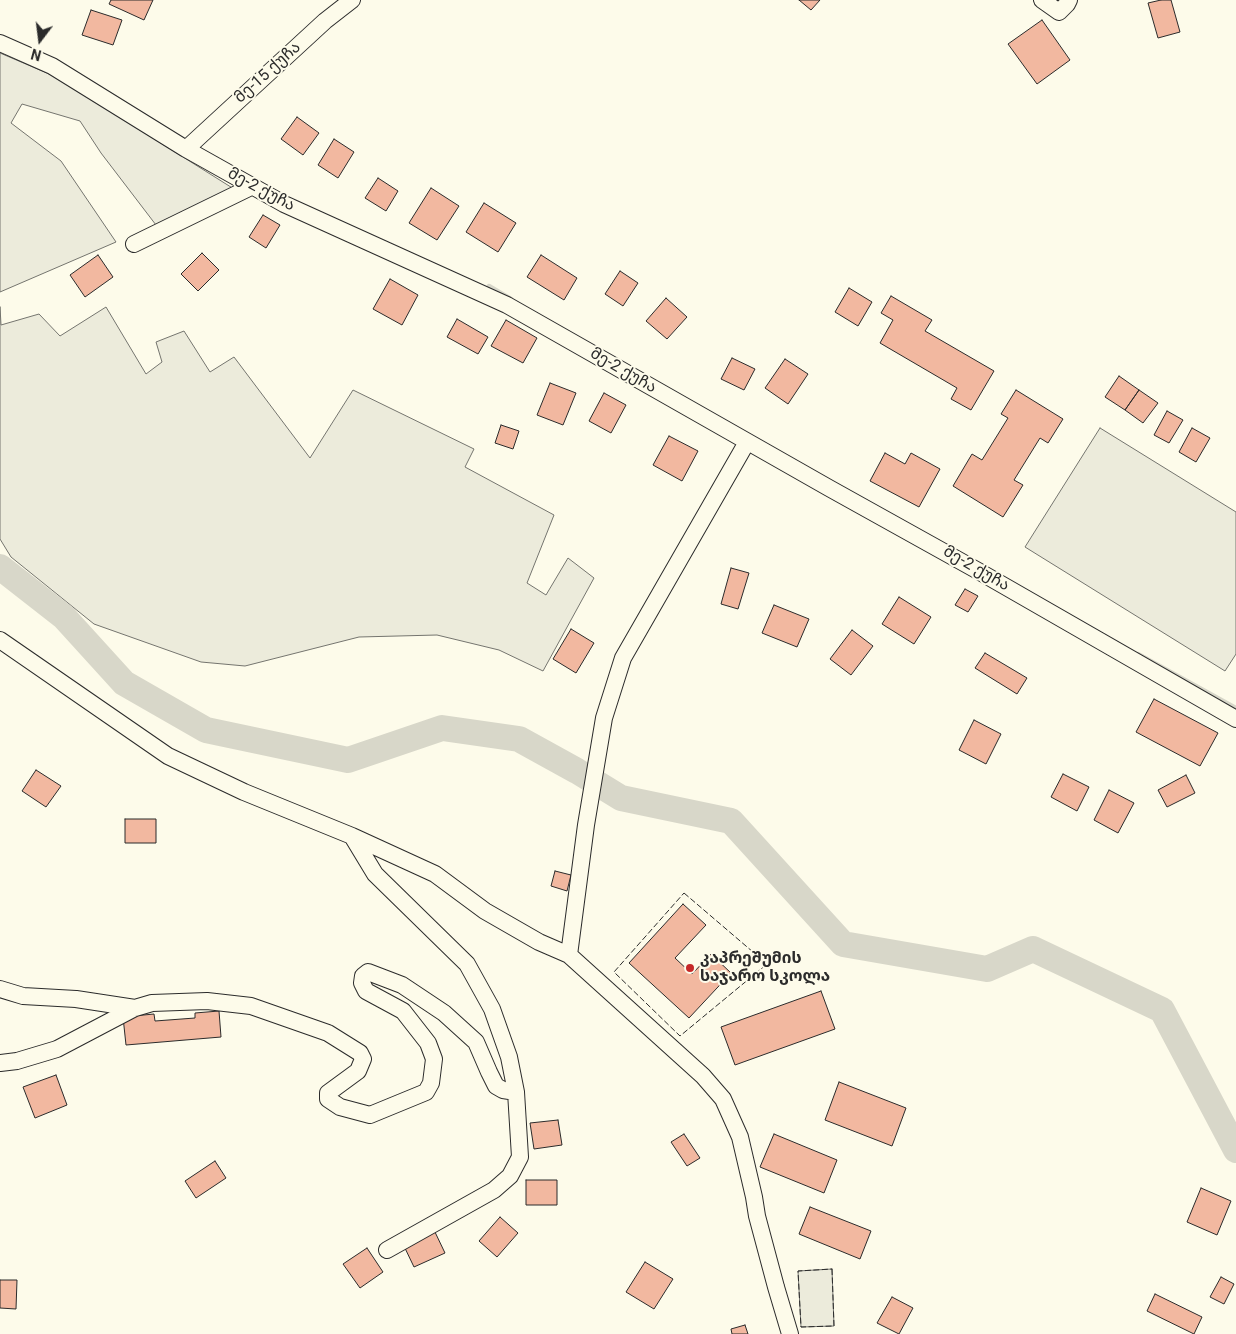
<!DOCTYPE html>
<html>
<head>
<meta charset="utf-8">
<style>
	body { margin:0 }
	#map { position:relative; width:1236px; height:1334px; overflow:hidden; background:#fdfbea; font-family:Roboto,sans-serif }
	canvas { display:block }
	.north { position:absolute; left:15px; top:15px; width:50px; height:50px; -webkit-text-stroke:4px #fdfbea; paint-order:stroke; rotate:195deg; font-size:14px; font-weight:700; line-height:20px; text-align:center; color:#2b2b2b }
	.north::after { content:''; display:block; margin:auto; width:18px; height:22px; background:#2b2b2b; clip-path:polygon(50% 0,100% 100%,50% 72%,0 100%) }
</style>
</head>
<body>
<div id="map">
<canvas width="1236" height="1334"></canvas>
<div class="north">N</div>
</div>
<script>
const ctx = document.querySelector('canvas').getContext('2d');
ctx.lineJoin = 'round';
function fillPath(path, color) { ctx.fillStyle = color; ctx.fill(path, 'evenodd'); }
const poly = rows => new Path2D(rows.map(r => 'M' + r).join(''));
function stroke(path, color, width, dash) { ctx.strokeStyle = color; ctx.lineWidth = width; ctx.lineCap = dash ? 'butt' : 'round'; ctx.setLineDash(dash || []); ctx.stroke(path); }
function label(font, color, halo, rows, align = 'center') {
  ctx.font = font + ' Roboto,"Noto Sans Georgian",sans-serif'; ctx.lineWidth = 4; ctx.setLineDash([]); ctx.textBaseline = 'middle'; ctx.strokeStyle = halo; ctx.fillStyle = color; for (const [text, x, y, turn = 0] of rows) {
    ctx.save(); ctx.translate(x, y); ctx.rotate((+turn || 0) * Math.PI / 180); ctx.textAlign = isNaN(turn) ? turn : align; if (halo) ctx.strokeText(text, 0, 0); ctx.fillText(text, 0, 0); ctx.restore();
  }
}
const green = poly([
	[0,53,54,76,234,189,156,225,101,153,80,121,22,104,11,123,61,161,116,242,0,292,0,53],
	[0,307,1,325,39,314,60,336,106,307,146,374,162,362,156,342,184,331,210,372,234,357,310,458,353,390,474,449,465,467,554,515,527,583,546,595,568,558,594,578,543,671,499,650,437,635,359,637,245,666,201,662,94,624,11,557,0,539,0,307],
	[1100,428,1236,512,1236,654,1225,671,1025,547,1100,428],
	[832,1269,834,1326,801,1327,798,1271,832,1269]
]);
fillPath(green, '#ecebdb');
stroke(green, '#74746e', 1);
stroke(poly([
	[489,286,511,299],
	[1138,654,1236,708]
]), '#d8d7c9', 4.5);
stroke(poly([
	[0,567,64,617,124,683,206,730,348,760,442,728,519,739,577,771,621,798,731,821,843,944,987,969,1033,949,1162,1010,1236,1150]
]), '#d8d7c9', 26);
const building = poly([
	[111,0,153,0,144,20,109,4,111,0],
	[799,0,820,0,811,10,799,0],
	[1161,0,1171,0,1180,32,1158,38,1148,3,1161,0],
	[91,10,122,20,113,45,82,35,91,10],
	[1042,20,1070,60,1037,84,1008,44,1042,20],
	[297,117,319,133,303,155,281,139,297,117],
	[334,139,354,152,338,178,318,165,334,139],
	[378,178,398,191,386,211,365,198,378,178],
	[431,188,459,206,437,240,409,223,431,188],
	[484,203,516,223,498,252,466,232,484,203],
	[263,215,280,225,266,248,249,237,263,215],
	[202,253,219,270,198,291,181,274,202,253],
	[98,255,113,277,85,297,70,275,98,255],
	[541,255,577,278,564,300,527,277,541,255],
	[620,271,638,283,623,306,605,294,620,271],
	[390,279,418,295,402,325,373,309,390,279],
	[849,288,872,302,858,326,835,312,849,288],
	[891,296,932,320,925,331,994,371,971,410,951,399,957,388,880,343,893,320,881,313,891,296],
	[666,298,687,317,667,339,646,321,666,298],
	[457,319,488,337,478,354,447,337,457,319],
	[506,320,537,338,523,363,491,346,506,320],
	[732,358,755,369,744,390,721,379,732,358],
	[785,359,808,374,788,404,765,388,785,359],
	[1119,376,1139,390,1125,410,1105,397,1119,376],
	[550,383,576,393,563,425,537,415,550,383],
	[1016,390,1063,419,1048,443,1040,438,1014,480,1023,485,1003,517,953,486,972,454,982,460,1008,418,1001,414,1016,390],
	[1139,390,1158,403,1143,423,1125,410,1139,390],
	[604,393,626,405,611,433,589,421,604,393],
	[1167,411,1183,420,1169,443,1154,435,1167,411],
	[501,425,519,431,513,449,495,443,501,425],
	[1192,428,1210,438,1196,462,1179,452,1192,428],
	[669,436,698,451,682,481,653,465,669,436],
	[885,453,905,464,911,453,940,469,919,507,870,481,885,453],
	[731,568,749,573,738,609,721,604,731,568],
	[965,589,978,596,968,612,955,605,965,589],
	[899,597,931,617,914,644,882,624,899,597],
	[774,605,809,619,797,647,762,633,774,605],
	[571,629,594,643,576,673,553,659,571,629],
	[852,630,873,646,851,675,830,659,852,630],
	[985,653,1027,678,1017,694,975,668,985,653],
	[1154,699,1218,733,1200,766,1136,732,1154,699],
	[974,720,1001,734,986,764,959,750,974,720],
	[36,770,61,786,46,807,22,791,36,770],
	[1063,774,1089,787,1077,811,1051,797,1063,774],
	[1186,775,1195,793,1167,807,1158,790,1186,775],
	[1109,790,1134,803,1118,833,1094,820,1109,790],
	[125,819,156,819,156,843,125,843,125,819],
	[555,871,571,875,567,891,551,886,555,871],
	[683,904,706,925,675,958,692,974,711,954,731,973,689,1018,629,963,683,904],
	[821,991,835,1029,735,1065,721,1027,821,991],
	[219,1011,221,1037,126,1045,123,1017,154,1014,155,1021,195,1018,195,1013,219,1011],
	[56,1075,67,1105,35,1118,23,1087,56,1075],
	[839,1082,906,1108,892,1146,825,1120,839,1082],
	[558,1120,562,1145,534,1149,530,1123,558,1120],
	[684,1134,700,1158,687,1166,671,1142,684,1134],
	[774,1134,837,1160,824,1193,760,1167,774,1134],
	[215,1161,226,1178,196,1198,185,1181,215,1161],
	[526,1180,557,1180,557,1205,526,1205,526,1180],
	[1201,1188,1231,1201,1217,1235,1187,1222,1201,1188],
	[810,1207,871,1231,860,1259,799,1234,810,1207],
	[500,1217,518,1233,497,1257,479,1241,500,1217],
	[434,1230,445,1253,414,1267,403,1244,434,1230],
	[367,1248,383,1272,360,1288,343,1264,367,1248],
	[645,1262,673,1279,654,1309,626,1292,645,1262],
	[1221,1277,1234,1284,1224,1304,1210,1297,1221,1277],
	[0,1280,17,1280,16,1309,0,1308,0,1280],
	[1155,1294,1202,1317,1194,1334,1147,1311,1155,1294],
	[892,1297,913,1308,899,1334,877,1323,892,1297],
	[745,1325,748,1334,732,1334,731,1329,745,1325]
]);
fillPath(building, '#f2b8a0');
stroke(building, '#2b2b2b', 1);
const minor = poly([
	[1042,0,1059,12,1067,4,1069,0],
	[0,43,52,66,186,149,284,204,507,305,829,488,980,572,1236,719],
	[186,149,325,21,352,0],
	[134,244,253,186],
	[747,442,623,658,604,718,586,825,569,955,703,1076,723,1099,740,1137,754,1197,757,1216,776,1287,790,1334],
	[0,640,168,756,244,792,352,836,435,874,485,911,539,942,569,955],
	[352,836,375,874,467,964,492,1009,509,1057,516,1092,520,1157,510,1176,494,1190,387,1250],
	[0,989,23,996,76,999,135,1008],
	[0,1063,17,1061,57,1049,135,1008,152,1003,207,1001,251,1006,328,1033,360,1053,363,1059,358,1071,328,1093,328,1099,340,1107,370,1115,426,1092,431,1083,434,1059,428,1043,403,1011,366,991,362,983,363,976,368,972,402,985,444,1013,476,1042,489,1072,496,1086,503,1090,516,1092]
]);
stroke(minor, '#2b2b2b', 18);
stroke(minor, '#fdfbea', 16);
stroke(poly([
	[684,893,767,964,680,1036,614,972,684,893],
	[832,1269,834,1326,801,1327,798,1271,832,1269]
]), '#2b2b2b', 1, [6, 2.5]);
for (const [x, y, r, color] of [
	[690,968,5,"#c62828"]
]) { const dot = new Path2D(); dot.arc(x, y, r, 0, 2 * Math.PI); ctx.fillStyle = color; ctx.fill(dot); stroke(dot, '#fdfbea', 2); }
label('16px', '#2b2b2b', '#fdfbea', [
	["მე-15 ქუჩა",268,73,-42],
	["მე-2 ქუჩა",261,190,28],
	["მე-2 ქუჩა",623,371,30],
	["მე-2 ქუჩა",976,569,30]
]);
label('bold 16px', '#2b2b2b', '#fdfbea', [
	["კაპრეშუმის",700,959],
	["საჯარო სკოლა",700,977]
], 'left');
</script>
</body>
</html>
